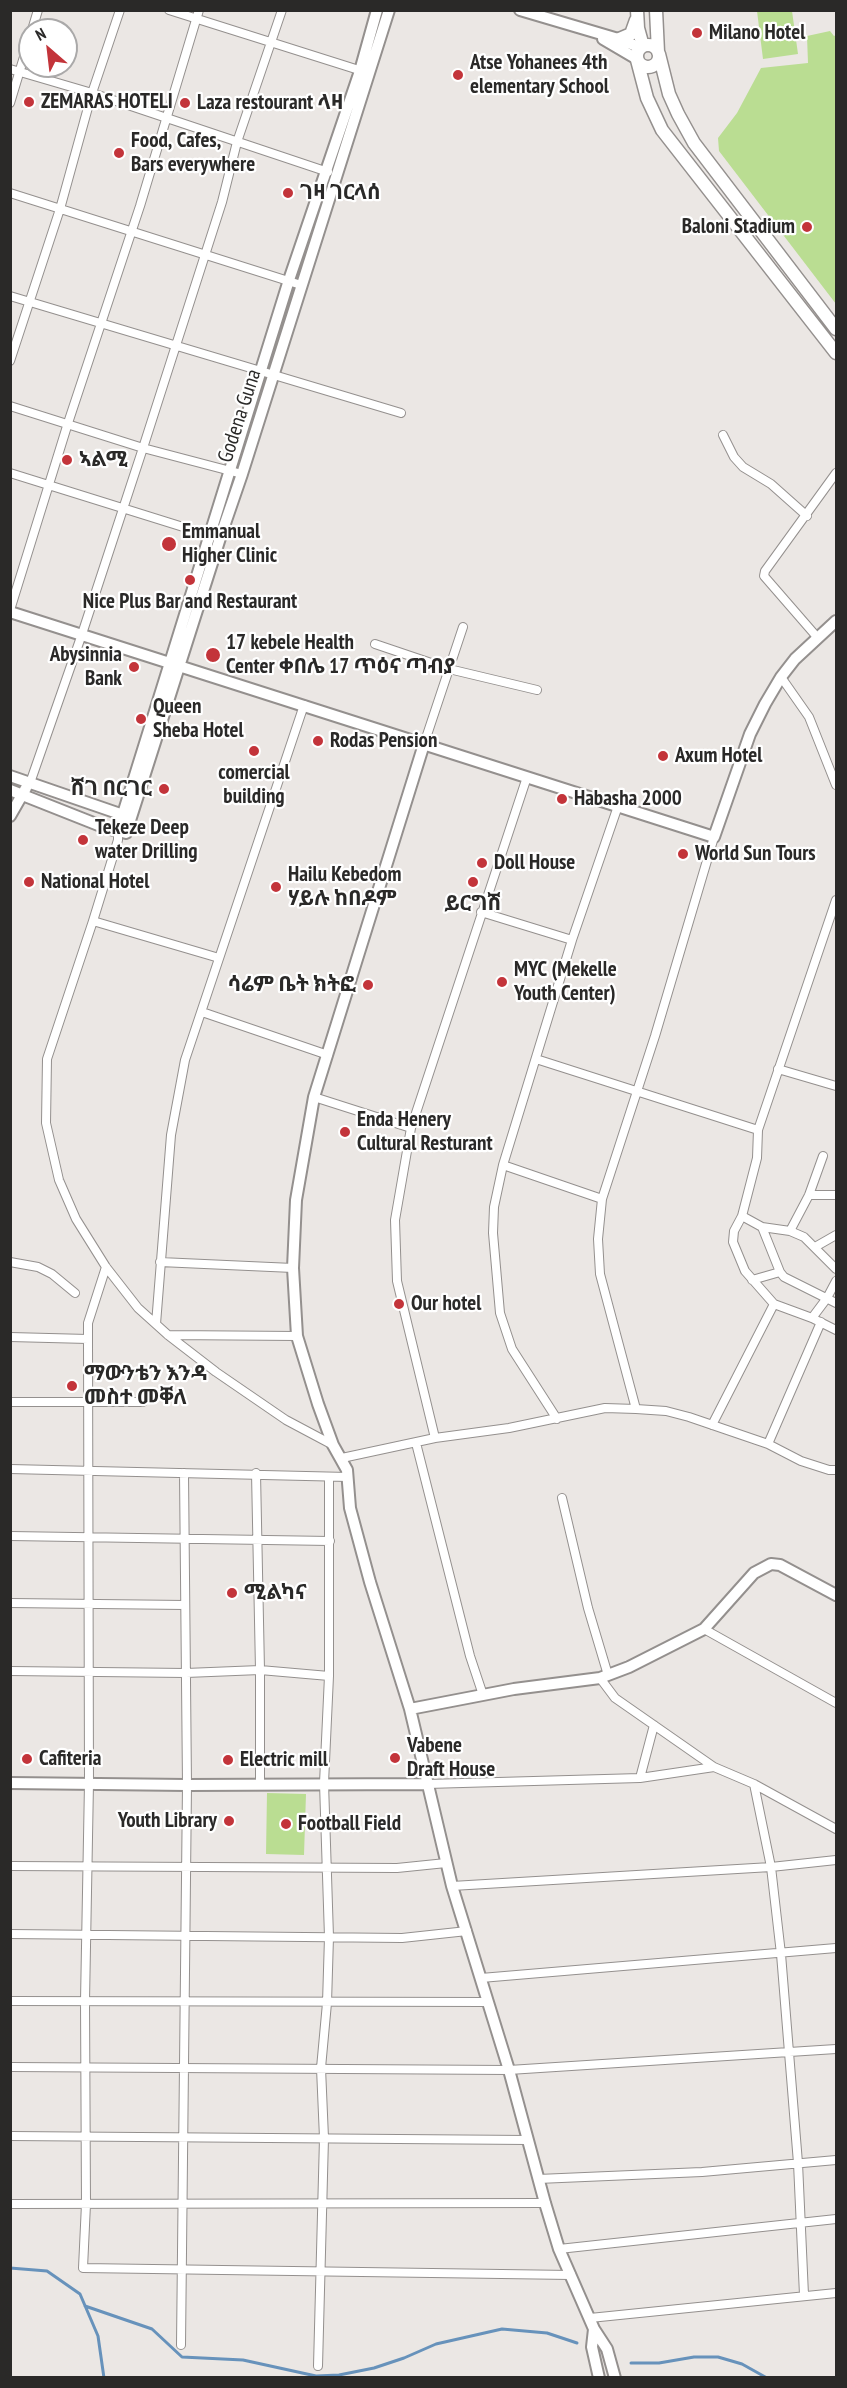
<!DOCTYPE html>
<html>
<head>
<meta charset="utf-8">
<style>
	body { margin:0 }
	#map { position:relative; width:847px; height:2388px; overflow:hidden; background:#ebe7e4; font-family:"PT Sans Narrow",sans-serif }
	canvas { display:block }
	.frame { position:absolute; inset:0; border:12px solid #2a2928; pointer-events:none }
	.north { position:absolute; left:18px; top:18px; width:60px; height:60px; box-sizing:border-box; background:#fff; border:2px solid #aaa9a9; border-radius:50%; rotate:332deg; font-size:16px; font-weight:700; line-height:24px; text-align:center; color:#2a2928 }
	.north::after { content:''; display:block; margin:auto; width:21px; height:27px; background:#c3343a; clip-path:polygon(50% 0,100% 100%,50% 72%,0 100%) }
</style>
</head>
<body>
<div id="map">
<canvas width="847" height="2388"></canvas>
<div class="frame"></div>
<div class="north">N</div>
</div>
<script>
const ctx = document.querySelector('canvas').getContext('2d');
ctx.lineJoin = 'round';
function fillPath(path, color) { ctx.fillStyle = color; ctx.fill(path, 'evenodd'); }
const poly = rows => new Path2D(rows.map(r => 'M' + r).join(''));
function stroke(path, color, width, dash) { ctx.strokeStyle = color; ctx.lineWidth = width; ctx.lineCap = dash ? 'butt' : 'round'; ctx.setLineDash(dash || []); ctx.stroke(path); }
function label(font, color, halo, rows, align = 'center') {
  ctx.font = font + ' "PT Sans Narrow","Noto Sans Ethiopic",sans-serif'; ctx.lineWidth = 4.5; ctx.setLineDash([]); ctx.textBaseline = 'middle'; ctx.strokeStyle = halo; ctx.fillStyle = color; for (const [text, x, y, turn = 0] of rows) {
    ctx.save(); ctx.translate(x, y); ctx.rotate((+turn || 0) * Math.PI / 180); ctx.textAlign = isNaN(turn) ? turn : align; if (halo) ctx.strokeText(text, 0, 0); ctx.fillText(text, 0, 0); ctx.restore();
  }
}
fillPath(poly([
	[757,11,792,11,798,54,763,59],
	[830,31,834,36,836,35,836,304,719,151,718,138,737,113,761,68,808,63,807,36],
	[267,1793,306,1794,304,1855,266,1854]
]), '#badd92');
stroke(poly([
	[10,2268,47,2271,80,2294,98,2336,104,2378],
	[85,2306,152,2329,182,2357,243,2360,316,2376,339,2375,374,2368,404,2358,436,2344,502,2329,547,2333,577,2343],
	[631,2363,659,2363,694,2357,718,2357,742,2364,767,2378]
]), '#6792bb', 3);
const street = poly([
	[169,10,362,71],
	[32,30,38,10],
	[10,69,92,93,328,172],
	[10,103,30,37],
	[10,193,301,285],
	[10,296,401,413],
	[10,361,60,209,92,93,120,10],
	[10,406,143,448,242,474],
	[723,435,734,457,743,467,771,484,807,516],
	[10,473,212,536],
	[10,610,68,423,140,206,199,10],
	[817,637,764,576,765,571,836,473],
	[375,644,449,669,537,690],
	[781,677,809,717,836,785],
	[424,744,463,627],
	[30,783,82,634,143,448,222,202,237,142,282,10],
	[118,830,118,840,93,921,47,1059,46,1123,59,1180,76,1219,106,1267,138,1308,168,1335,216,1372,286,1420,333,1445],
	[836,900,758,1130,757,1158,742,1216,734,1231,733,1242,745,1271,774,1304,812,1318,836,1330],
	[481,912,572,940],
	[93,921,219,958],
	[202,1012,328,1055],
	[536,1059,758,1130],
	[778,1069,836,1086],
	[314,1097,411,1128],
	[503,1165,602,1199],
	[809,1195,836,1195],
	[742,1216,762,1227,790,1231,804,1237,836,1269],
	[762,1227,780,1272,784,1277,836,1303],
	[790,1231,809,1195,823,1156],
	[815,1247,836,1235],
	[10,1262,38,1267,52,1274,75,1293],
	[160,1262,293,1268],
	[106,1267,88,1323,88,1339,89,1783,85,2001,86,2204,83,2268,571,2275],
	[752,1280,780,1272],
	[812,1318,827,1298,836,1281],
	[156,1324,171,1135,185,1060,304,705],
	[168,1335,297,1336],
	[10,1337,88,1339],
	[10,1402,143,1402],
	[636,1409,600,1274,598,1239,602,1199,655,1036,714,837],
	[557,1419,512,1349,500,1313,493,1233,494,1207,503,1165,572,940,618,806],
	[712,1425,774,1304],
	[435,1438,397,1281,395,1220,411,1128,527,777],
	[416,1443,470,1656,483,1695],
	[768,1444,821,1322],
	[342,1458,435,1438,509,1428,605,1408,636,1409,666,1411,689,1417,768,1444,801,1461,829,1470,836,1470],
	[10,1469,348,1477],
	[256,1473,260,1670,260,1784],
	[562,1498,588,1608,608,1675],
	[10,1536,330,1541],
	[10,1603,185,1605],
	[704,1629,836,1703],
	[10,1671,186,1673,260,1670,329,1676],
	[600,1678,615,1698,714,1767,754,1784,836,1829],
	[640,1778,654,1725],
	[427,1784,640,1778,714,1767],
	[754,1784,771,1867,781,1954,798,2163,804,2295],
	[10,1866,397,1868,446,1863],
	[452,1886,771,1867,836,1860],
	[10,1934,402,1938,467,1931],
	[481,1978,836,1948],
	[10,2001,488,2002],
	[10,2067,509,2070,836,2049],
	[10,2136,528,2140],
	[538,2179,702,2172,836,2160],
	[10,2204,545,2203],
	[559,2249,836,2219],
	[590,2318,836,2293],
	[181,2345,187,1785,184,1473],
	[318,2366,324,2138,321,2068,327,2003,329,1937,324,1783,329,1676,329,1478]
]);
const secondary = poly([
	[520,10,625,41,640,48],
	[603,39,637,59],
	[10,612,714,837,750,734,765,704,781,677,795,659,836,621],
	[424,744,314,1097,296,1200,293,1268,297,1336,318,1404,333,1445,347,1470,350,1508,370,1582,410,1709,452,1886,509,2070,545,2203,559,2249,594,2329,607,2349,615,2378],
	[10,776,129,817],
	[10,790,106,828,126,833,220,538,242,474,389,10],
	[10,816,26,788],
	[118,830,289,280,360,71,377,10],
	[410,1709,514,1689,600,1678,629,1667,704,1629,754,1573,771,1564,780,1565,836,1595],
	[10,1783,187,1785,427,1784],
	[594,2329,592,2347,599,2378]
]);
const primary = poly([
	[637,10,638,28,643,46],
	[656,10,658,52],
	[617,40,631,34,636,20],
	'637 56a11 11 0 1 1 22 0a11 11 0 1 1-22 0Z',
	[659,54,669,94,678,114,694,143,836,329],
	[637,60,647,98,662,130,836,353]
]);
stroke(street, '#94908e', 10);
stroke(secondary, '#94908e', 14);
stroke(primary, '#94908e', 15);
stroke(street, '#fff', 8);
stroke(secondary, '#fff', 10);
stroke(primary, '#fff', 12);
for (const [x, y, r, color] of [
	[697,33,6,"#c3343a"],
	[458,75,6,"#c3343a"],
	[29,102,6,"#c3343a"],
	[185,103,6,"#c3343a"],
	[119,153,6,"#c3343a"],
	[288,193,6,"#c3343a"],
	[807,227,6,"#c3343a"],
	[67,460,6,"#c3343a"],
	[169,544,8,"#c3343a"],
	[190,580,6,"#c3343a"],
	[213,655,8,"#c3343a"],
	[134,667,6,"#c3343a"],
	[141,719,6,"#c3343a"],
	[318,741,6,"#c3343a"],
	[254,751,6,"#c3343a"],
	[663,756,6,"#c3343a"],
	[164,789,6,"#c3343a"],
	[562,799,6,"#c3343a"],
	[83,840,6,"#c3343a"],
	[683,854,6,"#c3343a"],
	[482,863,6,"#c3343a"],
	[29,882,6,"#c3343a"],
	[473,882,6,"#c3343a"],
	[276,887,6,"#c3343a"],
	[502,982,6,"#c3343a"],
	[368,985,6,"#c3343a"],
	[345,1132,6,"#c3343a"],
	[399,1304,6,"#c3343a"],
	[72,1386,6,"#c3343a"],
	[232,1593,6,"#c3343a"],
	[395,1758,6,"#c3343a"],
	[27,1759,6,"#c3343a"],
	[228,1760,6,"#c3343a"],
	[229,1821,6,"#c3343a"],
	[286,1824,6,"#c3343a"]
]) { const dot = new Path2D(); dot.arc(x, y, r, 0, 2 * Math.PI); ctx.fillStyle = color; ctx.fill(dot); stroke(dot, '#fff', 2); }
label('bold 21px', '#2a2928', '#fff', [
	["Milano Hotel",709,33],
	["Atse Yohanees 4th",470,63],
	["elementary School",470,87],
	["ZEMARAS HOTELI",41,102],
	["Laza restourant ላዛ",197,103],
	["Food, Cafes,",131,141],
	["Bars everywhere",131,165],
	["ገዛ ገርላሰ",300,193],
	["Baloni Stadium",795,227,"right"],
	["ኣልሚ",79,460],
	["Emmanual",182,532],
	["Higher Clinic",182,556],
	["Nice Plus Bar and Restaurant",190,602,"center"],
	["17 kebele Health",226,643],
	["Center ቀበሌ 17 ጥዕና ጣብያ",226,667],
	["Abysinnia",122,655,"right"],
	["Bank",122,679,"right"],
	["Queen",153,707],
	["Sheba Hotel",153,731],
	["Rodas Pension",330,741],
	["Axum Hotel",675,756],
	["comercial",254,773,"center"],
	["building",254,797,"center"],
	["ሸገ በርገር",152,789,"right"],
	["Habasha 2000",574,799],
	["Tekeze Deep",95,828],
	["water Drilling",95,852],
	["World Sun Tours",695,854],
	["Doll House",494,863],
	["Hailu Kebedom",288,875],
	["ሃይሉ ከበዶም",288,899],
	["National Hotel",41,882],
	["ይርግሽ",473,904,"center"],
	["MYC (Mekelle",514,970],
	["Youth Center)",514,994],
	["ሳሬም ቤት ክትፎ",356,985,"right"],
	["Enda Henery",357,1120],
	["Cultural Resturant",357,1144],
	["Our hotel",411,1304],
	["ማውንቴን እንዳ",84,1374],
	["መስተ መቐለ",84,1398],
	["ሚልካና",244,1593],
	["Vabene",407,1746],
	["Draft House",407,1770],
	["Cafiteria",39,1759],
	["Electric mill",240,1760],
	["Youth Library",217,1821,"right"],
	["Football Field",298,1824]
], 'left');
label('21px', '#2a2928', '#fff', [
	["Godena Guna",240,416,-72]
]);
</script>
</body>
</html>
